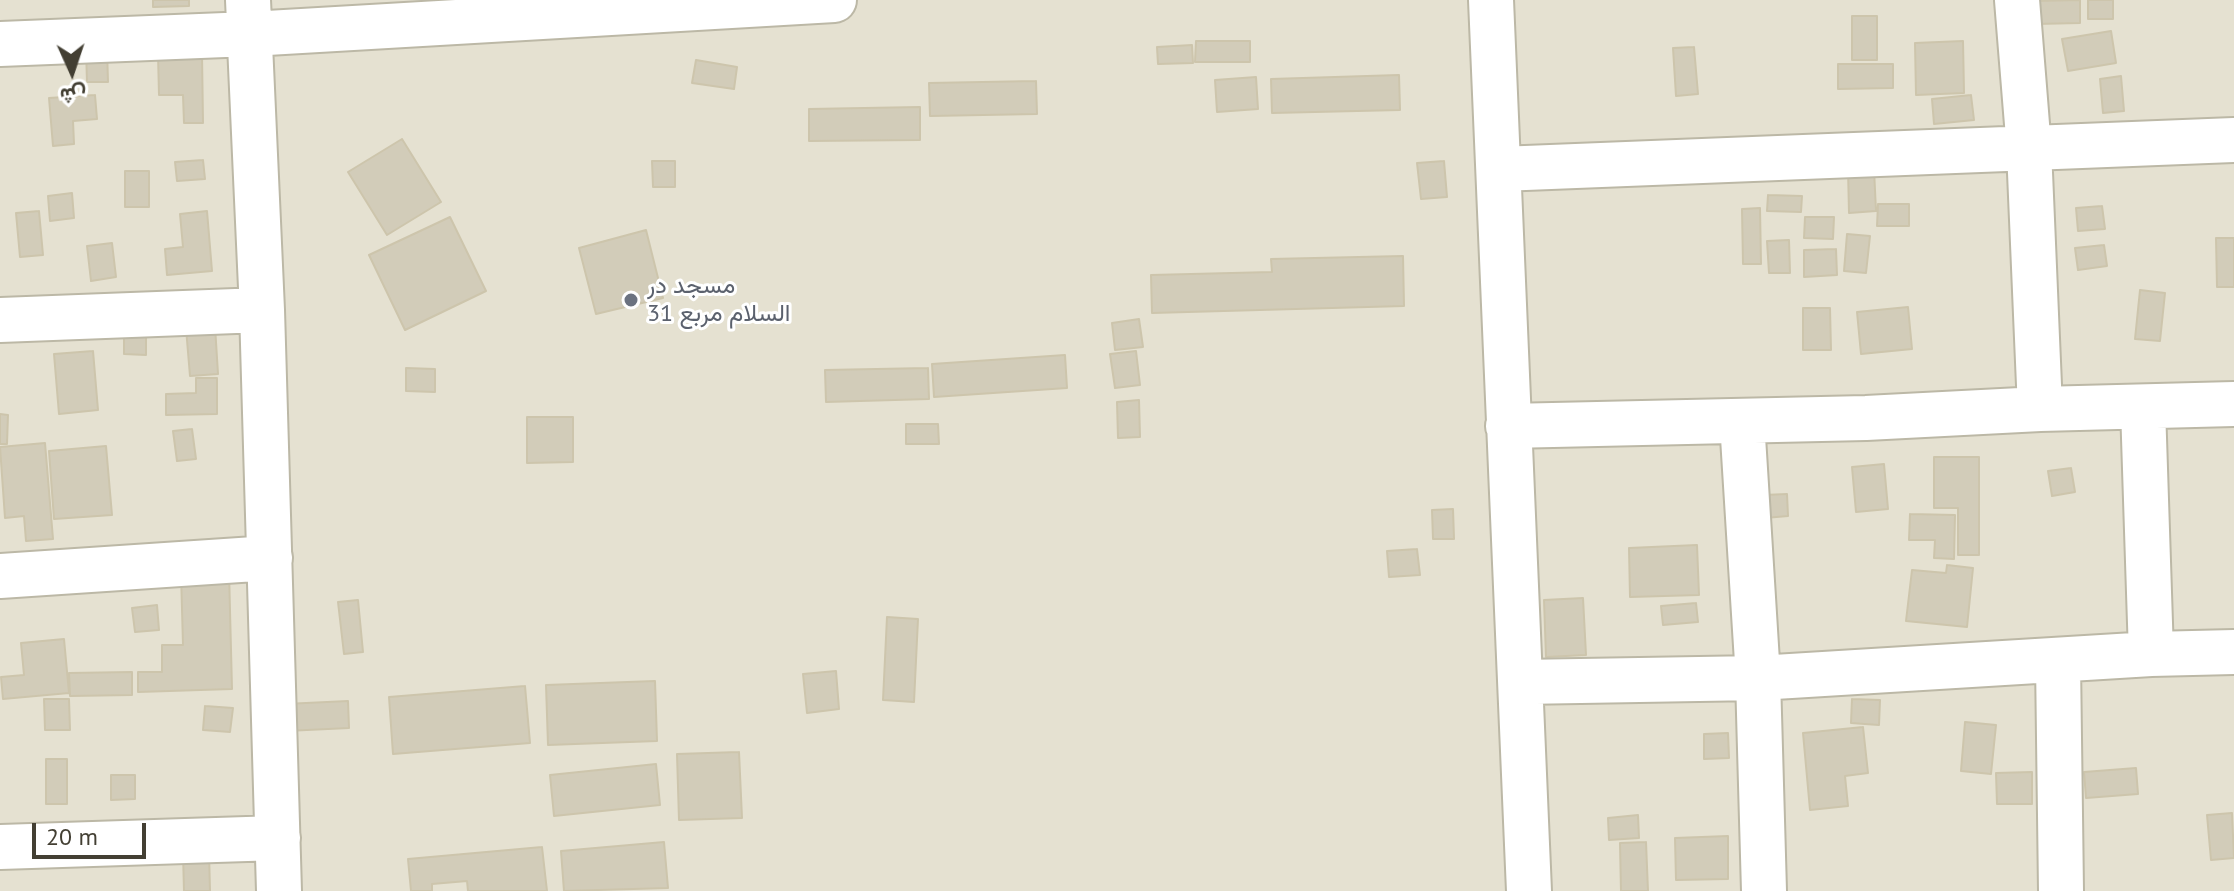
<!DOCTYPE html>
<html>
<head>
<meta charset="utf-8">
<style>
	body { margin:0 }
	#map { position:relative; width:2234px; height:891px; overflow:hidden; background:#f1efe3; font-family:"PT Sans",Vazirmatn,sans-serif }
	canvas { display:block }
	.north { position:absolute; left:32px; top:32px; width:80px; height:80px; -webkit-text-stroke:6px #fff; paint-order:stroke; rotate:177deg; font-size:22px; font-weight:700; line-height:32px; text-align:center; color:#433f33 }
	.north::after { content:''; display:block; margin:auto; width:28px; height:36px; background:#433f33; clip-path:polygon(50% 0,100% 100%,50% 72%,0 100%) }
	.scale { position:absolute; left:32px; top:823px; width:114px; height:36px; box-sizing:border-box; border:4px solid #433f33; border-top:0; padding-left:10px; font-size:24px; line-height:28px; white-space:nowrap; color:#433f33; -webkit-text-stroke:6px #fff; paint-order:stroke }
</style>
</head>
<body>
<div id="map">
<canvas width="2234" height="891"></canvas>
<div class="north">ش</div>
<div class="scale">20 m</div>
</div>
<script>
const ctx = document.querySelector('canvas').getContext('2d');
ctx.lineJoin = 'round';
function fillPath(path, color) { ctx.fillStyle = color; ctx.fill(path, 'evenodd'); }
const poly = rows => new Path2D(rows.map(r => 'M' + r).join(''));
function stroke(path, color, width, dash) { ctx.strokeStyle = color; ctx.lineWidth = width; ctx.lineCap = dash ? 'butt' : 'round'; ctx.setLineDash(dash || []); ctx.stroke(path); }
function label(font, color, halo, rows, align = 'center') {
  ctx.font = font + ' "PT Sans",Vazirmatn,sans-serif'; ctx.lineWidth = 6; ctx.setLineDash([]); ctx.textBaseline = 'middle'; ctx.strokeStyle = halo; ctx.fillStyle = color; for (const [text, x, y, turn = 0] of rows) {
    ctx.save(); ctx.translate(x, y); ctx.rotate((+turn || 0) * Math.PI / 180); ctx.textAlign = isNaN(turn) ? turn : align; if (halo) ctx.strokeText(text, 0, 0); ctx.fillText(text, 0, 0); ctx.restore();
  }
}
fillPath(poly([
	[0,0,2234,0,2234,891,0,891]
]), '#e5e1d1');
const building = poly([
	[153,0,189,0,189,6,153,7,153,0],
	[2080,0,2080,23,2035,24,2035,1,2080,0],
	[2088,0,2113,0,2113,19,2088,19,2088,0],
	[1852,16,1877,16,1877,60,1852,60,1852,16],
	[2111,31,2116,63,2068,71,2062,39,2111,31],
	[1196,41,1250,41,1250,62,1195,62,1196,41],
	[1963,41,1964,93,1916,95,1915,43,1963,41],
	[1192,45,1193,63,1158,64,1157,47,1192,45],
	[1694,47,1698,94,1676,96,1673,48,1694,47],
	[86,49,107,49,108,82,87,82,86,49],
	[158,54,202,54,203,123,184,123,183,95,159,95,158,54],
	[696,60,737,67,734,89,692,83,696,60],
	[1838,64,1893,64,1893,88,1838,89,1838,64],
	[1399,75,1400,110,1272,113,1271,79,1399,75],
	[2121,76,2124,111,2103,113,2100,79,2121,76],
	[1256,77,1258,109,1217,112,1215,80,1256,77],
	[1036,81,1037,114,930,116,929,83,1036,81],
	[95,95,97,119,73,121,74,144,53,146,49,98,95,95],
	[1971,95,1974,120,1934,124,1932,99,1971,95],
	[920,107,920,140,809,141,809,109,920,107],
	[402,139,441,202,387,235,348,172,402,139],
	[203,160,205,179,177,181,175,162,203,160],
	[652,161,675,161,675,187,653,187,652,161],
	[1444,161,1447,197,1421,199,1417,163,1444,161],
	[1848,169,1874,169,1876,211,1849,213,1848,169],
	[125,171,149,171,149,207,125,207,125,171],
	[72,193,74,218,50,221,48,196,72,193],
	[1768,195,1802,196,1801,212,1767,211,1768,195],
	[1878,204,1909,204,1909,226,1877,226,1878,204],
	[2102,206,2105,229,2078,231,2076,208,2102,206],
	[1760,208,1761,264,1743,264,1742,209,1760,208],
	[39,211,43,255,20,257,16,213,39,211],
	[207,211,212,271,167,275,165,249,183,247,180,214,207,211],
	[450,217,486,291,405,330,369,255,450,217],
	[1805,217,1834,217,1833,239,1804,238,1805,217],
	[646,230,663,298,596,314,579,248,646,230],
	[1847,234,1870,236,1866,273,1844,271,1847,234],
	[2216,238,2234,238,2234,287,2217,287,2216,238],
	[1789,240,1790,273,1769,273,1767,241,1789,240],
	[112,243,116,277,91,281,87,246,112,243],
	[2104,245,2107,266,2078,270,2075,248,2104,245],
	[1836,249,1837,275,1804,277,1804,250,1836,249],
	[1403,256,1404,306,1152,313,1151,275,1272,272,1271,259,1403,256],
	[2140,290,2165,293,2160,341,2135,339,2140,290],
	[1908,307,1912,349,1861,354,1857,312,1908,307],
	[1803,308,1830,308,1831,350,1803,350,1803,308],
	[1139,319,1143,347,1115,350,1112,323,1139,319],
	[215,326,218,374,190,376,186,328,215,326],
	[124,333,146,333,146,355,124,354,124,333],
	[93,351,98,410,59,414,54,354,93,351],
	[1136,351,1140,385,1115,388,1110,354,1136,351],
	[1065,355,1067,388,934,397,932,364,1065,355],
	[406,368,435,369,435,392,406,391,406,368],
	[928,368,929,399,826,402,825,370,928,368],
	[196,378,217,378,217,414,166,415,166,394,196,393,196,378],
	[1139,400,1140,437,1118,438,1117,402,1139,400],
	[0,414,8,415,7,444,0,444,0,414],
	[527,417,573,417,573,462,527,463,527,417],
	[906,424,938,424,939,444,906,444,906,424],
	[192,429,196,459,177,461,173,431,192,429],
	[45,443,53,539,26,541,24,516,5,518,0,447,45,443],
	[106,446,112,515,54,519,49,451,106,446],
	[1934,457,1979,457,1979,555,1958,555,1958,508,1934,508,1934,457],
	[1884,464,1888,509,1856,512,1852,467,1884,464],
	[2071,468,2075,492,2052,496,2048,471,2071,468],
	[1787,494,1788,516,1765,518,1764,495,1787,494],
	[1453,509,1454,539,1433,539,1432,510,1453,509],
	[1910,514,1955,515,1954,559,1934,558,1935,540,1909,540,1910,514],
	[1697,545,1699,595,1630,597,1629,548,1697,545],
	[1417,549,1420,575,1389,577,1387,551,1417,549],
	[1947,565,1973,568,1967,627,1906,621,1912,570,1946,573,1947,565],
	[229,571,232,689,138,692,138,672,162,672,162,645,183,645,181,573,229,571],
	[1583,598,1586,655,1546,657,1544,600,1583,598],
	[358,600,363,652,344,654,338,602,358,600],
	[1696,603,1698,622,1663,625,1661,606,1696,603],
	[157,605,159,630,135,632,132,608,157,605],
	[887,617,918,619,914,702,883,700,887,617],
	[64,639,69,693,3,699,1,677,24,675,21,643,64,639],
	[836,671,839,709,807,713,803,674,836,671],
	[132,672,132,695,70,696,69,673,132,672],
	[655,681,657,741,548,745,546,685,655,681],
	[525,686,530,743,393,754,389,697,525,686],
	[44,699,69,699,70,730,45,730,44,699],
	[1852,699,1880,700,1879,725,1851,723,1852,699],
	[348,701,349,728,286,731,285,704,348,701],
	[205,706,233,708,230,732,203,730,205,706],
	[1965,722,1996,725,1991,774,1961,771,1965,722],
	[1863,727,1868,773,1845,776,1848,806,1810,810,1803,733,1863,727],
	[1728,733,1729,758,1704,759,1704,734,1728,733],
	[739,752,742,818,679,820,677,754,739,752],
	[46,759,67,759,67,804,46,804,46,759],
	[656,764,660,805,554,816,550,775,656,764],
	[2136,768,2138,794,2086,798,2084,772,2136,768],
	[2032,772,2032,804,1997,804,1996,773,2032,772],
	[111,775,135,775,135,799,111,800,111,775],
	[2232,813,2234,858,2211,860,2207,815,2232,813],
	[1638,815,1639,838,1609,840,1608,818,1638,815],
	[1728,836,1728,879,1676,880,1675,838,1728,836],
	[664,842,668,888,564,891,561,851,664,842],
	[1646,842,1648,891,1621,891,1620,843,1646,842],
	[542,847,547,891,468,891,467,881,432,884,432,891,411,891,408,859,542,847],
	[209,852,210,891,184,891,183,853,209,852]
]);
fillPath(building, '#d2ccb9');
stroke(building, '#cdc5ac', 2);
const minor = poly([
	[248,0,262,310,279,891],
	[1491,0,1529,891],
	[2017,0,2029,149,2040,409],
	[0,44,250,34,834,0],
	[1500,169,2234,140],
	[0,320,262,310],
	[2143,407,2151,654],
	[1742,421,1758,678,1764,891],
	[1508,426,1866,418,2040,409,2234,404],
	[0,576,270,558],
	[2058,661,2061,891],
	[1521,682,1758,678,2151,654,2234,652],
	[0,847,278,838]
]);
stroke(minor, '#bcb8a6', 48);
stroke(minor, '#fff', 44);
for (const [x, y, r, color] of [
	[631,300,8,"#6b7280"]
]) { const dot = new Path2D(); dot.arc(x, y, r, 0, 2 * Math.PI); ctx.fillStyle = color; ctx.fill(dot); stroke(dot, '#fff', 3); }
label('24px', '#5b616d', '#fff', [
	["مسجد در",647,286],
	["السلام مربع 31",647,314]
], 'left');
</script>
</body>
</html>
